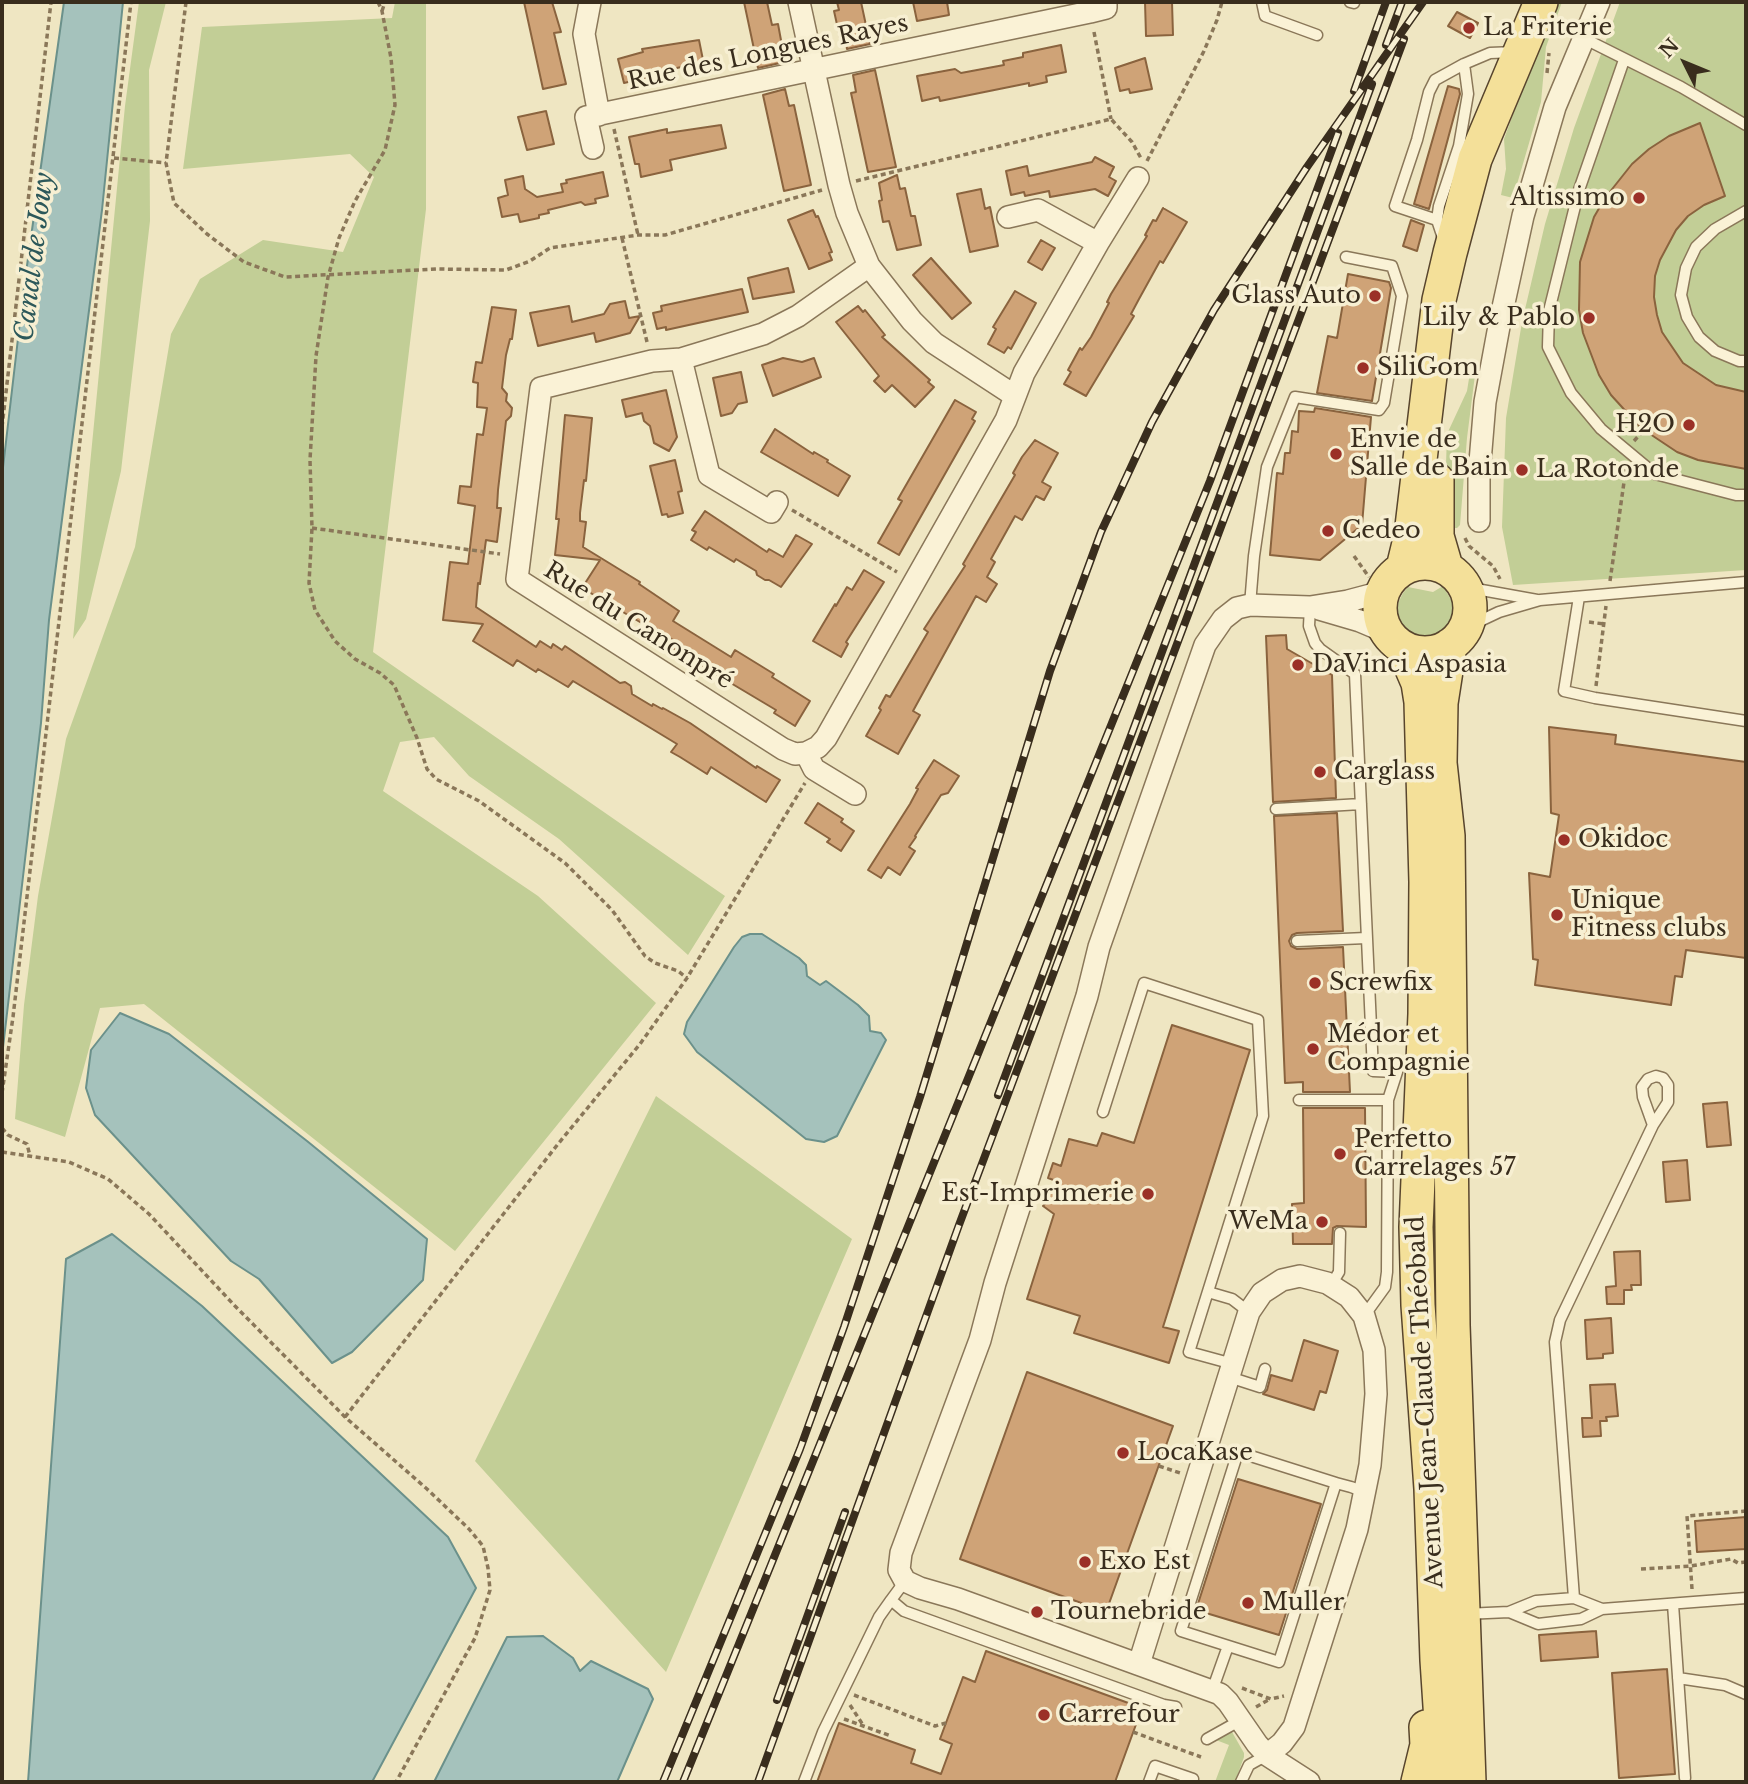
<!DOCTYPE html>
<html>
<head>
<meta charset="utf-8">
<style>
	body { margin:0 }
	#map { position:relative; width:1748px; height:1784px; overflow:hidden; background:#efe6c2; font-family:"Libre Baskerville",serif }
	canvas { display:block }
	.frame { position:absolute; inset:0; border:4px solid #392d1d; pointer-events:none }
	.north { position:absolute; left:1650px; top:28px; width:70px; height:70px; -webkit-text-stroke:5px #f7efd2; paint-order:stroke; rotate:313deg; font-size:19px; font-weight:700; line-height:28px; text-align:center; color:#392d1d }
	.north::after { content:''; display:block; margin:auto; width:24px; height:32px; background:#392d1d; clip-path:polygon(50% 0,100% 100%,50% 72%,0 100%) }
</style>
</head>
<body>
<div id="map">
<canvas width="1748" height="1784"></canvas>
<div class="frame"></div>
<div class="north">N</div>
</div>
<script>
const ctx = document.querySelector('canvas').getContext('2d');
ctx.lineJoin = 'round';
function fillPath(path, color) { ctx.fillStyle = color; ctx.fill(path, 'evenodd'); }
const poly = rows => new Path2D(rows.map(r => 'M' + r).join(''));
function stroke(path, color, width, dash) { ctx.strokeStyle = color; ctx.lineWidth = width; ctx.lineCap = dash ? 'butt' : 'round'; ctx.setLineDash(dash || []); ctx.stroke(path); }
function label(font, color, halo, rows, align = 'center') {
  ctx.font = font + ' "Libre Baskerville",serif'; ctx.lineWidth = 7; ctx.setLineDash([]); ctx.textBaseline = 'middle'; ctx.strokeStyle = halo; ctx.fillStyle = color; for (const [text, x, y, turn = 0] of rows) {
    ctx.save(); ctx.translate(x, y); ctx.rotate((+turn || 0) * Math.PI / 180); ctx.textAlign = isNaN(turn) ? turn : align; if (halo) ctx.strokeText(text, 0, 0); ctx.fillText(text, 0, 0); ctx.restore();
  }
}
fillPath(poly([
	[139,2,166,2,149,70,150,221,121,471,86,619,73,639,125,106],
	[395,2,426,2,426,209,373,652,725,896,688,955,559,839,469,776,434,737,400,742,383,791,538,896,656,1003,455,1251,144,1004,100,1008,65,1137,15,1119,24,1005,38,896,66,739,135,547,171,334,200,279,263,240,343,252,374,177,350,154,183,169,202,27,392,18],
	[1554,2,1562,2,1546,47,1541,102,1513,198,1501,195,1506,169,1504,139],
	[1620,2,1746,2,1746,570,1513,585,1502,527,1506,418,1522,322,1545,224,1574,128],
	[1471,366,1476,367,1467,438,1460,525,1457,528,1448,528,1444,527,1447,434,1467,391],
	[1443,586,1454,605,1453,617,1448,628,1440,634,1429,638,1417,637,1407,631,1399,622,1397,612,1398,603,1403,593,1408,587,1433,592],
	[656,1096,852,1239,666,1672,475,1461],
	[1232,1732,1244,1753,1244,1757,1235,1782,1215,1782,1229,1745,1216,1740]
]), '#c2ce96');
const water = poly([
	[64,2,123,2,102,210,49,620,41,723,2,1056,2,476,24,287,64,2],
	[750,934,762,934,799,958,806,965,807,976,820,985,826,981,858,1005,869,1016,870,1031,881,1033,886,1040,837,1136,824,1142,806,1139,697,1052,684,1034,687,1022,734,947,742,937,750,934],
	[120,1013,169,1034,307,1141,427,1239,423,1280,352,1352,332,1363,259,1279,231,1261,95,1115,86,1088,91,1050,120,1013],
	[112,1234,202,1306,448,1537,476,1588,372,1782,28,1782,66,1259,112,1234],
	[543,1636,573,1658,580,1671,591,1661,648,1689,653,1699,617,1782,434,1782,507,1637,543,1636]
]);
fillPath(water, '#a5c2bc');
stroke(water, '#6b918b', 2);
const building = poly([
	[524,2,552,2,561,32,554,33,566,84,543,89,524,2],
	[744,2,767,2,772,25,778,24,783,51,778,52,780,63,758,68,744,2],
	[837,2,861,2,870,44,847,49,845,37,840,38,834,11,839,10,837,2],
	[913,2,947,2,949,15,917,21,913,2],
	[1145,2,1172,2,1173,35,1146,36,1145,2],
	[1457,12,1478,23,1470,38,1448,26,1457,12],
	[699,40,704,65,694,67,691,65,648,74,649,77,624,83,618,59,643,52,642,49,699,40],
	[1061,45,1066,72,1046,76,1047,82,1029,86,1029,83,940,101,939,97,922,101,917,76,955,69,961,73,1004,65,1003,61,1023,57,1023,53,1061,45],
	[1145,58,1152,89,1130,93,1129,89,1120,91,1115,68,1145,58],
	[875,70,896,167,868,172,851,93,856,92,853,75,875,70],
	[1448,86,1459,89,1460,94,1429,209,1414,204,1448,86],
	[785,89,789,106,794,105,811,185,784,191,763,95,785,89],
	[546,111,554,144,527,150,518,117,546,111],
	[1700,123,1725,196,1704,205,1688,216,1676,230,1660,260,1655,276,1654,297,1657,315,1662,332,1683,363,1716,385,1746,392,1746,469,1698,460,1677,452,1641,428,1611,395,1599,375,1583,333,1579,310,1580,262,1594,217,1605,198,1632,164,1649,149,1669,136,1700,123],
	[721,125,726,148,670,160,672,170,641,177,639,164,635,164,629,137,667,129,667,133,721,125],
	[1095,157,1114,167,1109,177,1116,181,1108,196,1095,189,1050,197,1049,191,1025,196,1024,192,1011,195,1006,171,1027,166,1029,176,1092,162,1095,157],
	[603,172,608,196,595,199,596,203,585,205,581,202,548,210,549,213,539,215,539,218,520,222,518,214,502,217,498,198,508,195,505,180,523,176,525,189,537,197,563,192,561,184,567,183,566,180,603,172],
	[897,175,900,189,905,188,911,216,915,216,921,245,897,250,889,221,883,222,879,201,882,200,879,183,897,175],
	[981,189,985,209,990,207,998,246,970,252,957,194,981,189],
	[1163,208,1187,222,1163,263,1160,261,1139,299,1131,314,1134,316,1086,396,1064,384,1071,372,1068,370,1080,348,1082,350,1091,337,1109,303,1107,302,1111,294,1147,236,1145,235,1153,220,1156,221,1163,208],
	[813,210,816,217,818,216,832,252,829,253,832,260,809,269,788,220,813,210],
	[1411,220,1424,225,1417,251,1403,246,1411,220],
	[1041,240,1055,248,1042,270,1028,262,1041,240],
	[931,258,971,303,952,319,913,275,931,258],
	[788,268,794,292,753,299,748,278,788,268],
	[1348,274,1389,282,1391,288,1372,401,1317,393,1328,336,1337,338,1348,274],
	[742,289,748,312,666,330,666,327,657,329,653,313,662,311,661,306,742,289],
	[1015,291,1036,303,1011,349,1008,347,1004,353,988,344,996,329,993,327,1015,291],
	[625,301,629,318,640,316,630,333,596,342,594,333,538,346,530,313,569,306,572,322,604,314,610,304,625,301],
	[858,306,863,312,865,310,885,335,882,337,930,380,928,382,934,387,915,407,892,385,885,392,874,381,879,376,836,322,858,306],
	[492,307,516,310,512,339,510,339,506,355,502,388,507,394,506,401,512,408,511,416,506,421,498,490,497,508,501,508,497,542,486,540,480,584,478,583,476,607,536,647,540,641,551,648,553,644,562,650,565,646,620,683,625,682,631,686,632,694,652,706,653,704,662,709,663,708,690,723,756,768,757,766,780,780,766,802,711,767,707,774,680,757,671,752,677,744,573,681,568,687,538,669,536,672,517,660,513,666,473,641,483,624,443,620,450,562,468,564,475,506,458,503,460,486,471,487,477,434,483,435,487,408,477,407,478,383,473,382,476,362,482,363,492,307],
	[783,358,802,362,814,358,821,377,773,396,762,365,783,358],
	[741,372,747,402,738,404,732,413,721,416,713,378,741,372],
	[666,390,677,437,669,451,654,443,650,426,644,421,642,413,626,417,622,400,666,390],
	[955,400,976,412,972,419,975,421,899,555,878,543,902,501,898,499,955,400],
	[1315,408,1371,417,1362,525,1320,560,1270,555,1277,473,1283,474,1285,453,1290,453,1292,431,1298,432,1299,411,1314,412,1315,408],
	[565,415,592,418,586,481,584,480,580,513,580,521,586,522,583,547,640,582,639,584,679,611,673,621,731,657,735,650,774,674,772,677,810,701,795,726,774,713,776,710,672,648,676,642,646,622,645,625,582,588,600,560,555,555,559,519,556,519,565,415],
	[775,429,813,454,814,452,828,460,827,462,850,476,838,496,761,452,775,429],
	[1035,440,1058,453,1042,482,1051,487,1044,500,1036,496,1022,520,1015,516,991,559,995,562,987,577,997,584,986,602,976,596,913,711,920,715,898,754,866,736,881,710,879,708,886,695,890,697,928,632,924,629,965,566,963,564,1015,475,1013,473,1022,457,1035,440],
	[675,460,682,491,678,492,683,513,668,517,667,514,662,515,650,466,675,460],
	[705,511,767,552,769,549,783,557,796,535,812,544,781,587,769,580,765,580,757,575,756,571,736,559,734,562,709,547,707,550,691,540,696,532,692,530,705,511],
	[864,570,884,582,846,642,848,644,841,657,813,641,835,604,836,606,847,587,852,590,864,570],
	[1286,635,1287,649,1332,675,1336,798,1273,802,1266,636,1286,635],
	[1549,727,1616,735,1615,744,1746,762,1746,958,1686,950,1682,977,1675,976,1671,1005,1535,985,1538,960,1533,959,1529,873,1550,877,1559,815,1551,813,1549,727],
	[934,760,959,776,948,793,941,795,915,836,916,837,909,847,915,851,900,875,888,867,881,878,868,870,910,804,918,789,916,788,934,760],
	[818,803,843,819,841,822,854,831,841,851,827,842,830,839,805,823,818,803],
	[1337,813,1343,931,1297,933,1292,935,1289,941,1291,946,1297,949,1343,947,1350,1092,1303,1092,1303,1082,1285,1083,1274,816,1337,813],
	[1172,1025,1250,1050,1163,1327,1179,1331,1169,1363,1074,1333,1080,1316,1027,1299,1054,1214,1043,1206,1048,1200,1047,1195,1059,1182,1048,1178,1053,1163,1061,1166,1069,1139,1097,1146,1102,1133,1134,1143,1172,1025],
	[1727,1102,1731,1145,1707,1147,1703,1104,1727,1102],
	[1303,1108,1365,1108,1366,1227,1337,1226,1333,1228,1332,1244,1293,1244,1292,1204,1304,1203,1303,1108],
	[1687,1160,1690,1200,1666,1202,1663,1162,1687,1160],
	[1640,1251,1641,1285,1631,1285,1632,1290,1624,1290,1624,1304,1607,1304,1606,1287,1616,1286,1614,1252,1640,1251],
	[1611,1318,1613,1353,1603,1354,1603,1358,1587,1359,1585,1320,1611,1318],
	[1304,1340,1338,1351,1326,1393,1320,1391,1314,1410,1263,1394,1267,1390,1271,1375,1292,1381,1304,1340],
	[1027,1372,1173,1426,1106,1612,960,1559,1027,1372],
	[1615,1384,1618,1416,1606,1417,1607,1421,1600,1421,1601,1436,1583,1437,1582,1418,1592,1418,1590,1385,1615,1384],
	[1238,1479,1321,1504,1279,1635,1196,1610,1238,1479],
	[1746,1517,1746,1549,1697,1552,1695,1521,1746,1517],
	[1596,1631,1598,1657,1541,1661,1539,1635,1596,1631],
	[986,1651,1142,1708,1115,1782,817,1782,839,1723,915,1750,911,1763,941,1774,952,1744,940,1739,963,1677,975,1682,986,1651],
	[1667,1669,1675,1774,1619,1778,1612,1673,1667,1669]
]);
fillPath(building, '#cfa377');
stroke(building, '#8a633e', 2);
const service = poly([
	[1262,2,1265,16,1317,35],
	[1350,2,1354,3],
	[1583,38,1681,87,1746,125],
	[1624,60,1579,190,1549,311,1548,347,1571,393,1601,429,1655,474,1736,495,1746,495],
	[1746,211,1715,229,1696,247,1686,268,1681,295,1687,317,1699,337,1715,351,1739,361,1746,361],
	[1437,220,1395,206,1417,140,1429,92,1435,80,1464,64,1490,53,1515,52],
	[1444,241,1437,220,1439,206,1459,146,1468,94,1464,64],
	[1465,587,1537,600],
	[1579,597,1564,691,1595,698,1746,721],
	[1250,605,1254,556,1267,467,1295,397,1379,410,1384,403,1402,296,1392,266,1346,257],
	[1310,607,1309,626,1315,643,1320,649,1355,674,1373,1071,1397,1072,1388,1100,1387,1272,1385,1287,1364,1316],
	[1465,628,1499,612,1540,600,1746,582],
	[1276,809,1361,804],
	[1297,941,1366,938],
	[1299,1100,1388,1100],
	[1103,1112,1144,983,1258,1020,1263,1116,1189,1352,1233,1364],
	[1331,1285,1339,1272,1340,1233],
	[1208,1292,1232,1299,1249,1312],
	[1229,1377,1260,1387,1265,1369],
	[1336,1483,1279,1662,1181,1631,1238,1452,1336,1483,1351,1487,1365,1492],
	[905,1581,891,1600,904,1611,1164,1705,1176,1707],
	[1574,1598,1555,1342,1560,1320,1653,1125,1668,1102,1668,1085,1663,1078,1656,1076,1648,1079,1642,1087,1643,1097,1653,1125],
	[1673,1604,1685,1778],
	[1509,1612,1538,1624,1581,1619,1602,1609,1746,1598],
	[1465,1614,1509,1612,1536,1601,1574,1598,1602,1609],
	[1678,1678,1725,1685,1746,1694],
	[1212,1691,1228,1646],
	[1207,1739,1241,1720],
	[804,1782,823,1732,879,1617,891,1600],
	[1149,1782,1155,1766,1193,1779],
	[1241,1782,1249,1765,1267,1755]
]);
const minor = poly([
	[590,2,584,34,599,115],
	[799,2,839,185,847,213,869,266,912,321,934,343,1015,396],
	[593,148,586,117,1090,12,1106,8,1106,2],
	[1008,217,1038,210,1098,243],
	[869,266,798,316,763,334,681,359,652,361,541,388,517,579,783,749,795,754,806,753,818,747,826,738,1006,420,1024,373,1098,243,1138,178],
	[681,359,709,475,771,512,777,502],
	[1479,521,1479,474,1485,402,1500,321,1523,216,1555,107,1599,2],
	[1319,609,1360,621,1386,632],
	[806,753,814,769,855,794],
	[1139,1664,1249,1312,1262,1293,1282,1280,1300,1276,1327,1283,1349,1297,1364,1316,1374,1350,1376,1394,1370,1465,1357,1529,1294,1727,1282,1743,1267,1755],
	[1309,1782,1267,1755,1257,1744,1228,1702,1220,1694,958,1599,920,1588,905,1581,899,1570,901,1553,980,1340,995,1283,1087,996,1099,947,1205,645,1223,619,1237,608,1250,605,1310,607,1348,601,1382,592]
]);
const primary = poly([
	[1437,480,1437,536,1446,567],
	'1380 608a45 45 0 1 1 90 0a45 45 0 1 1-90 0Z',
	[1403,568,1411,535,1439,300,1450,253,1475,159,1541,2],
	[1450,645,1441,703,1440,763,1448,836,1453,1325,1469,1782],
	[1403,648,1418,683,1421,702,1426,882,1425,1014,1416,1227,1418,1305,1431,1489,1437,1660,1445,1782],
	[1418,1782,1427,1745,1426,1727]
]);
stroke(service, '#8a7759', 13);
stroke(minor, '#8a7759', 24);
stroke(primary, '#58452d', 36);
stroke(poly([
	[186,2,166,163,174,203,207,234,244,262,285,277,436,269,506,270,530,261,550,248,638,235,665,235,822,190],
	[378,2,382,11,391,58,395,105,385,150,355,201,339,238,328,277,316,356,310,460,312,528,309,583,315,610,335,641,355,659,380,673,394,685,417,738,427,769,436,779,479,801,565,863,612,910,645,956,655,963,678,971,687,978],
	[382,11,385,2],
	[1094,32,1111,119],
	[1547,73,1549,53],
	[614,129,638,235],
	[114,158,166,163],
	[1147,161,1204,51,1217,20,1222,2],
	[856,181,1111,119,1132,142,1142,160],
	[622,238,647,342],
	[2,427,51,2],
	[1634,441,1644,430],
	[792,510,897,572],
	[312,528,500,554],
	[1465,538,1469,546,1493,566,1500,579],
	[1354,556,1369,577],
	[1610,581,1626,468],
	[1589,622,1604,624],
	[1596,686,1606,606],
	[2,1093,13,1017,131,2],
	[2,1128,8,1135,27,1144,30,1156],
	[2,1152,69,1162,108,1179,149,1214,235,1306,345,1417,427,1489,469,1529,483,1546,488,1568,490,1590,475,1638,396,1782],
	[345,1417,558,1144,640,1044,687,978,805,783],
	[1159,1466,1180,1473],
	[1641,1569,1691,1566,1731,1559,1738,1563,1746,1562],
	[1692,1589,1687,1516,1746,1511],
	[1242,1688,1271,1699,1284,1696],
	[854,1695,935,1726,946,1723],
	[850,1705,863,1725],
	[1256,1707,1270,1699],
	[844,1719,891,1736],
	[1133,1732,1201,1757]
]), '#8a7759', 3.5, [5, 3.5]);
stroke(service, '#faf2d6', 10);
stroke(minor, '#faf2d6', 21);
stroke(primary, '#f4e099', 33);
const rail = poly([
	[1386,45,1402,2],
	[1354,91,1386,2],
	[998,1095,1372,84],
	[777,1700,845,1512],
	[663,1782,800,1449,844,1327,920,1097,1050,671,1101,532,1152,422,1214,310,1307,167,1423,2],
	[683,1782,1210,481,1338,133],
	[758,1782,959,1225,1404,39]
]);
stroke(rail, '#392d1d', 8);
stroke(rail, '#f7efd2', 5, [16]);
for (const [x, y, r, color] of [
	[1469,28,7,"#9b3027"],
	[1639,198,7,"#9b3027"],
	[1375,296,7,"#9b3027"],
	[1589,318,7,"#9b3027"],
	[1363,368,7,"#9b3027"],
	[1689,425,7,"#9b3027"],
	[1336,454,7,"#9b3027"],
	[1522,470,7,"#9b3027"],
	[1328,531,7,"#9b3027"],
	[1298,665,7,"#9b3027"],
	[1320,772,7,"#9b3027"],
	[1564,840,7,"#9b3027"],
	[1557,915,7,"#9b3027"],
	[1315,983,7,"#9b3027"],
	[1313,1049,7,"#9b3027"],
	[1340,1154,7,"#9b3027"],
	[1148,1194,7,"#9b3027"],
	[1322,1222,7,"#9b3027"],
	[1123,1453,7,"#9b3027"],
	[1085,1562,7,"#9b3027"],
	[1248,1603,7,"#9b3027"],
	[1037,1612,7,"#9b3027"],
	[1044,1715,7,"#9b3027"]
]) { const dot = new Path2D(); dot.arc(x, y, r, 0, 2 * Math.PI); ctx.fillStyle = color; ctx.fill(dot); stroke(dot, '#f7efd2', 2.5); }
label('24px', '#392d1d', '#f7efd2', [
	["La Friterie",1483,28],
	["Altissimo",1625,198,"right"],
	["Glass Auto",1361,296,"right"],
	["Lily & Pablo",1575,318,"right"],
	["SiliGom",1377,368],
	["H2O",1675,425,"right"],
	["Envie de",1350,440],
	["Salle de Bain",1350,468],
	["La Rotonde",1536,470],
	["Cedeo",1342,531],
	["DaVinci Aspasia",1312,665],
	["Carglass",1334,772],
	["Okidoc",1578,840],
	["Unique",1571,901],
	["Fitness clubs",1571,929],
	["Screwfix",1329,983],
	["Médor et",1327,1035],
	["Compagnie",1327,1063],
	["Perfetto",1354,1140],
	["Carrelages 57",1354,1168],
	["Est-Imprimerie",1134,1194,"right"],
	["WeMa",1308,1222,"right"],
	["LocaKase",1137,1453],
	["Exo Est",1099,1562],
	["Muller",1262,1603],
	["Tournebride",1051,1612],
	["Carrefour",1058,1715]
], 'left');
label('24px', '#392d1d', '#f7efd2', [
	["Rue des Longues Rayes",768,53,-12],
	["Rue du Canonpré",638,626,32],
	["Avenue Jean-Claude Théobald",1426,1402,-93]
]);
label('italic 26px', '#2c585a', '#f7efd2', [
	["Canal de Jouy",35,257,-83]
]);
</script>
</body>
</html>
